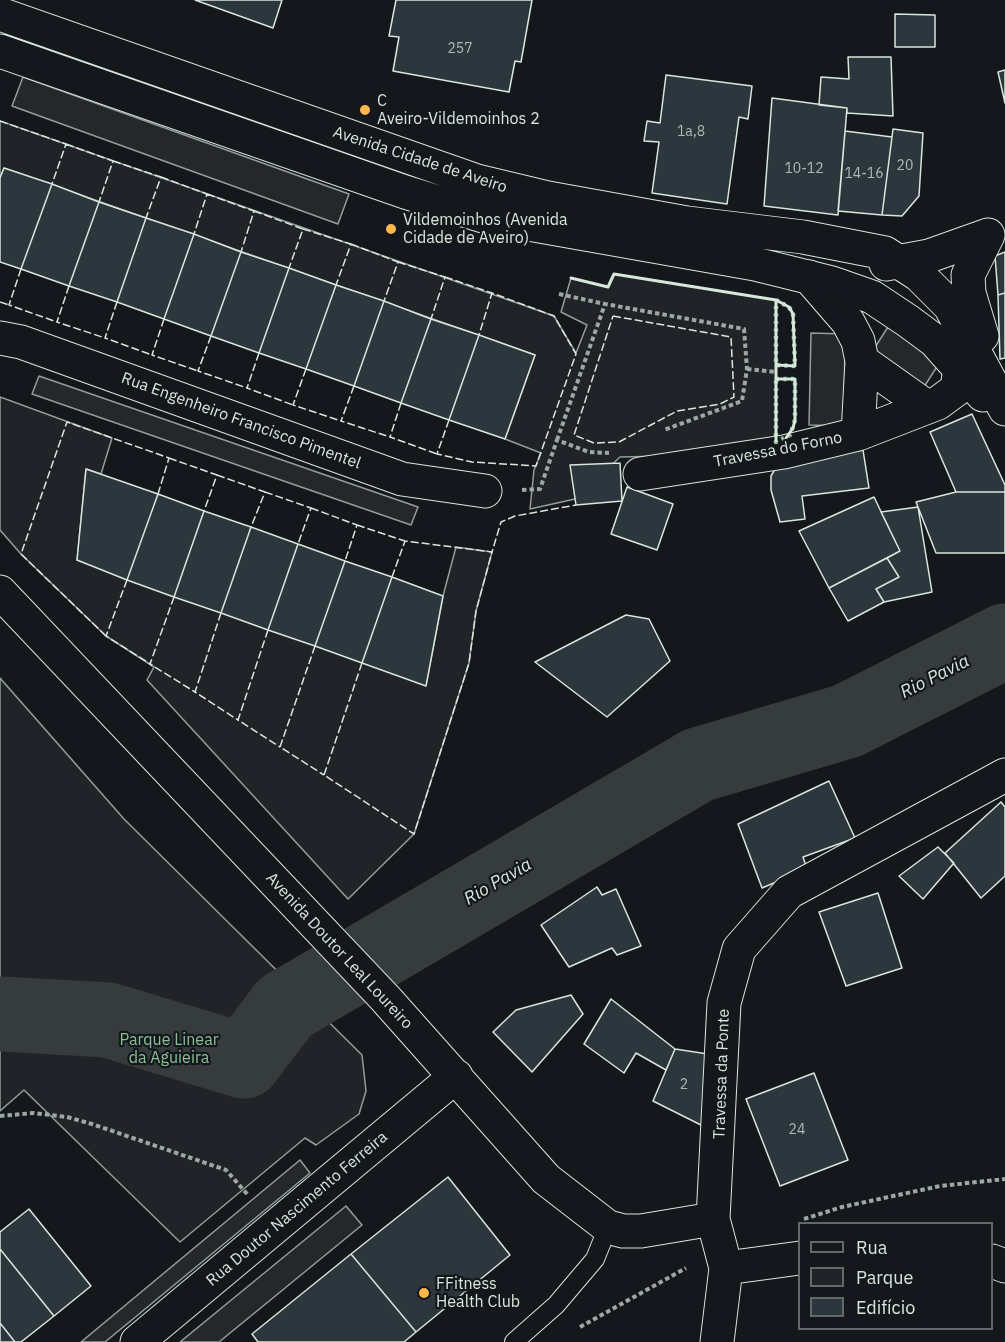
<!DOCTYPE html>
<html>
<head>
<meta charset="utf-8">
<style>
	body { margin:0 }
	#map { position:relative; width:1005px; height:1342px; overflow:hidden; background:#14181c; font-family:"IBM Plex Sans",sans-serif }
	canvas { display:block }
	.legend { position:absolute; left:798px; top:1222px; width:195px; height:108px; box-sizing:border-box; background:#14181c; border:2px solid #626a69; margin:0; padding:8px 10px; list-style:none; font-size:18px; color:#d8e6dc }
	.legend li { display:flex; align-items:center; gap:12px; height:30px }
	.legend b { width:30px; border:2px solid #626a69 }
</style>
</head>
<body>
<div id="map">
<canvas width="1005" height="1342"></canvas>
<ul class="legend">
<li><b style="height:8px;background:#14181c"></b>Rua</li>
<li><b style="height:16px;background:#202428"></b>Parque</li>
<li><b style="height:16px;background:#2c363c"></b>Edifício</li>
</ul>
</div>
<script>
const ctx = document.querySelector('canvas').getContext('2d');
ctx.lineJoin = 'round';
function fillPath(path, color) { ctx.fillStyle = color; ctx.fill(path, 'evenodd'); }
const poly = rows => new Path2D(rows.map(r => 'M' + r).join(''));
function stroke(path, color, width, dash) { ctx.strokeStyle = color; ctx.lineWidth = width; ctx.lineCap = dash ? 'butt' : 'round'; ctx.setLineDash(dash || []); ctx.stroke(path); }
function label(font, color, halo, rows, align = 'center') {
  ctx.font = font + ' "IBM Plex Sans",sans-serif'; ctx.lineWidth = 4.5; ctx.setLineDash([]); ctx.textBaseline = 'middle'; ctx.strokeStyle = halo; ctx.fillStyle = color; for (const [text, x, y, turn = 0] of rows) {
    ctx.save(); ctx.translate(x, y); ctx.rotate((+turn || 0) * Math.PI / 180); ctx.textAlign = isNaN(turn) ? turn : align; if (halo) ctx.strokeText(text, 0, 0); ctx.fillText(text, 0, 0); ctx.restore();
  }
}
const green = poly([
	[0,121,554,316,576,353,587,325,561,312,571,278,608,287,614,274,776,300,776,442,667,456,620,457,575,499,530,509,534,470,541,453,505,439,535,355,4,168,0,178,0,121],
	[0,397,112,438,101,474,86,469,77,560,426,685,443,596,456,547,492,552,476,611,469,663,414,834,348,899,147,680,154,667,106,636,21,554,0,530,0,397],
	[0,678,124,819,362,1055,366,1091,359,1114,316,1145,305,1138,180,1242,24,1090,0,1111,0,678]
]);
fillPath(green, '#202428');
stroke(green, '#939e99', 1.5);
const parking = poly([
	[23,77,349,194,338,224,12,106,23,77],
	[888,327,940,362,922,390,870,355,888,327],
	[811,333,845,334,844,426,809,425,811,333],
	[39,376,418,507,411,525,32,394,39,376],
	[300,1160,310,1173,105,1342,81,1342,300,1160],
	[346,1206,362,1225,219,1342,180,1342,346,1206]
]);
fillPath(parking, '#24282b');
stroke(parking, '#939e99', 1.5);
stroke(poly([
	[0,1014,108,1020,244,1061,285,1007,698,765,847,721,1005,641]
]), '#363b3e', 75);
const building = poly([
	[195,0,282,0,273,28,195,0],
	[396,0,532,0,521,62,515,61,509,92,393,71,399,37,389,36,396,0],
	[895,14,935,15,935,47,895,47,895,14],
	[848,57,891,57,893,116,847,113,847,108,819,105,821,77,849,79,848,57],
	[1005,70,1005,103,998,72,1005,70],
	[666,75,752,86,748,119,739,117,727,204,652,193,659,142,644,141,647,121,660,123,666,75],
	[772,98,847,108,838,215,764,206,772,98],
	[893,129,923,133,919,196,902,216,882,215,893,129],
	[845,131,892,137,882,215,838,211,845,131],
	[4,168,52,184,21,269,0,262,0,178,4,168],
	[52,184,99,202,69,286,21,269,52,184],
	[99,202,146,218,117,302,69,286,99,202],
	[146,218,194,234,164,319,117,302,146,218],
	[194,234,241,252,211,336,164,319,194,234],
	[241,252,289,268,259,353,211,336,241,252],
	[1005,252,1005,293,998,295,995,256,1005,252],
	[289,268,336,285,306,369,259,353,289,268],
	[336,285,384,301,354,386,306,369,336,285],
	[1005,293,1005,358,1000,359,998,295,1005,293],
	[384,301,431,319,401,403,354,386,384,301],
	[431,319,479,335,449,420,401,403,431,319],
	[479,335,535,355,505,439,449,420,479,335],
	[972,414,1005,485,1005,492,956,492,930,432,972,414],
	[863,450,869,488,802,496,805,519,780,522,771,490,771,476,778,464,863,450],
	[620,463,622,501,576,505,570,465,620,463],
	[86,469,158,494,127,580,77,560,86,469],
	[627,487,673,504,657,550,611,534,627,487],
	[956,492,1005,492,1005,553,936,553,916,502,956,492],
	[158,494,204,511,174,597,127,580,158,494],
	[874,497,900,551,829,588,799,531,874,497],
	[918,507,932,592,884,602,876,589,899,577,887,558,900,551,881,512,918,507],
	[204,511,251,527,221,613,174,597,204,511],
	[251,527,298,544,268,630,221,613,251,527],
	[298,544,345,561,315,646,268,630,298,544],
	[887,558,899,577,876,589,884,602,848,621,829,588,887,558],
	[345,561,392,577,362,663,315,646,345,561],
	[392,577,443,596,426,686,362,663,392,577],
	[626,615,649,619,670,661,607,717,535,662,626,615],
	[829,781,855,838,803,857,807,869,762,888,738,824,829,781],
	[1001,802,1005,807,1005,876,981,898,945,853,1001,802],
	[938,847,954,863,923,899,899,876,938,847],
	[597,887,602,895,616,889,641,946,617,955,612,948,569,967,541,925,597,887],
	[878,893,902,968,846,986,819,912,878,893],
	[571,995,583,1014,532,1072,493,1032,516,1010,571,995],
	[611,999,675,1049,666,1070,636,1053,624,1073,584,1044,611,999],
	[675,1049,708,1054,707,1128,653,1101,675,1049],
	[814,1073,848,1160,780,1186,746,1099,814,1073],
	[448,1177,510,1255,416,1332,351,1254,448,1177],
	[29,1209,91,1286,54,1316,0,1249,0,1232,29,1209],
	[0,1249,54,1316,21,1342,15,1342,0,1323,0,1249],
	[351,1254,416,1332,404,1342,258,1342,252,1334,351,1254],
	[0,1323,15,1342,0,1342,0,1323]
]);
fillPath(building, '#2c363c');
stroke(building, '#d8e6dc', 1.5);
const service = poly([
	[514,1342,556,1305,595,1259,608,1227]
]);
const minor = poly([
	[809,277,848,322,858,341,862,361,858,434],
	[0,338,21,342,402,479,485,491],
	[862,361,927,407],
	[640,474,784,452,858,434,938,403,957,389,960,368],
	[0,592,385,998,546,1179,608,1227,623,1231,641,1231,713,1219],
	[992,1261,1005,1266],
	[726,1268,800,1258],
	[137,1342,456,1076],
	[717,1342,726,1268,713,1219,724,1003,739,949,789,892,1005,775]
]);
const primary = poly([
	[0,14,477,181,548,198,687,223,803,237,885,253,919,275,950,306,1005,409],
	[0,51,405,192,483,216,755,264,832,283,872,297,908,321,935,341,983,395],
	[886,264,929,256,988,235],
	[982,336,969,293,968,275,988,235]
]);
stroke(service, '#d8e6dc', 20);
stroke(minor, '#d8e6dc', 35);
stroke(primary, '#d8e6dc', 35);
stroke(poly([
	[559,294,605,304],
	[747,369,776,372],
	[557,440,605,304,744,329,747,369,742,401,664,430],
	[522,490,540,489,557,440,589,452,609,453],
	[0,1116,34,1113,67,1117,92,1124,226,1170,248,1195],
	[804,1219,842,1207,940,1186,1005,1179],
	[580,1327,686,1268]
]), '#9da8a2', 4, [4.5, 3]);
stroke(service, '#14181c', 18);
stroke(minor, '#14181c', 33);
stroke(primary, '#14181c', 33);
stroke(poly([
	[776,300,789,307,793,314,795,366,776,365,776,300],
	[776,379,795,379,795,420,790,435,776,442,776,379]
]), '#8ac095', 4.5, [3, 4.5]);
stroke(poly([
	[0,121,66,144,52,184],
	[66,144,113,161,99,202],
	[113,161,161,177,146,218],
	[161,177,207,194,194,234],
	[207,194,254,211,241,252],
	[254,211,303,229,289,268],
	[303,229,351,244,336,285],
	[351,244,398,262,384,301],
	[398,262,445,277,431,319],
	[21,269,9,305,57,322],
	[445,277,492,293],
	[69,286,57,322,105,338],
	[0,302,9,305],
	[117,302,105,338,152,355],
	[613,316,731,337,734,397,720,404,677,411,619,442,594,443,574,435,613,316],
	[164,319,152,355,198,371],
	[211,336,198,371,247,388],
	[259,353,247,388,293,405],
	[306,369,293,405,341,421],
	[354,386,341,421,390,437],
	[401,403,390,437,437,454],
	[449,420,437,454,472,462,536,466,576,354,554,316,492,293,479,335],
	[169,458,217,475,204,511],
	[217,475,265,492,251,527],
	[265,492,311,508,298,544],
	[311,508,357,525,345,561],
	[357,525,405,541],
	[392,577,405,541,492,552,501,522,515,516,576,505],
	[127,580,106,636,152,665],
	[174,597,150,664,195,692],
	[221,613,195,692,238,720],
	[268,630,238,720,280,747],
	[106,636,21,554,67,422,169,458,158,494],
	[315,646,280,747,324,775],
	[362,663,324,775,414,834,469,663,476,611,492,552]
]), '#d8e6dc', 1.5, [8, 3]);
stroke(poly([
	[571,278,608,287,614,274,776,300,776,441],
	[776,365,795,366,793,314,789,307,776,300],
	[776,379,795,379,795,420,793,428,786,438]
]), '#d8e6dc', 3);
for (const [x, y, r, color] of [
	[365,110,6,"#ffb74d"],
	[391,229,6,"#ffb74d"],
	[424,1293,6,"#ffb74d"]
]) { const dot = new Path2D(); dot.arc(x, y, r, 0, 2 * Math.PI); ctx.fillStyle = color; ctx.fill(dot); stroke(dot, '#14181c', 2); }
label('14px', '#adbab4', null, [
	["257",460,49],
	["1a,8",691,132],
	["20",905,166],
	["10-12",804,169],
	["14-16",864,174],
	["2",684,1085],
	["24",797,1130]
]);
label('16px', '#d8e6dc', '#14181c', [
	["C",377,101],
	["Aveiro-Vildemoinhos 2",377,119],
	["Vildemoinhos (Avenida",403,220],
	["Cidade de Aveiro)",403,238],
	["FFitness",436,1284],
	["Health Club",436,1302]
], 'left');
label('16px', '#d8e6dc', '#14181c', [
	["Avenida Cidade de Aveiro",420,160,18],
	["Rua Engenheiro Francisco Pimentel",241,421,20],
	["Travessa do Forno",778,450,-11],
	["Avenida Doutor Leal Loureiro",339,951,47],
	["Travessa da Ponte",722,1074,-88],
	["Rua Doutor Nascimento Ferreira",297,1209,-40]
]);
label('16px', '#8ac095', '#14181c', [
	["Parque Linear",169,1040],
	["da Aguieira",169,1058]
]);
label('italic 18px', '#d8e6dc', '#14181c', [
	["Rio Pavia",935,677,-27],
	["Rio Pavia",498,882,-30]
]);
</script>
</body>
</html>
